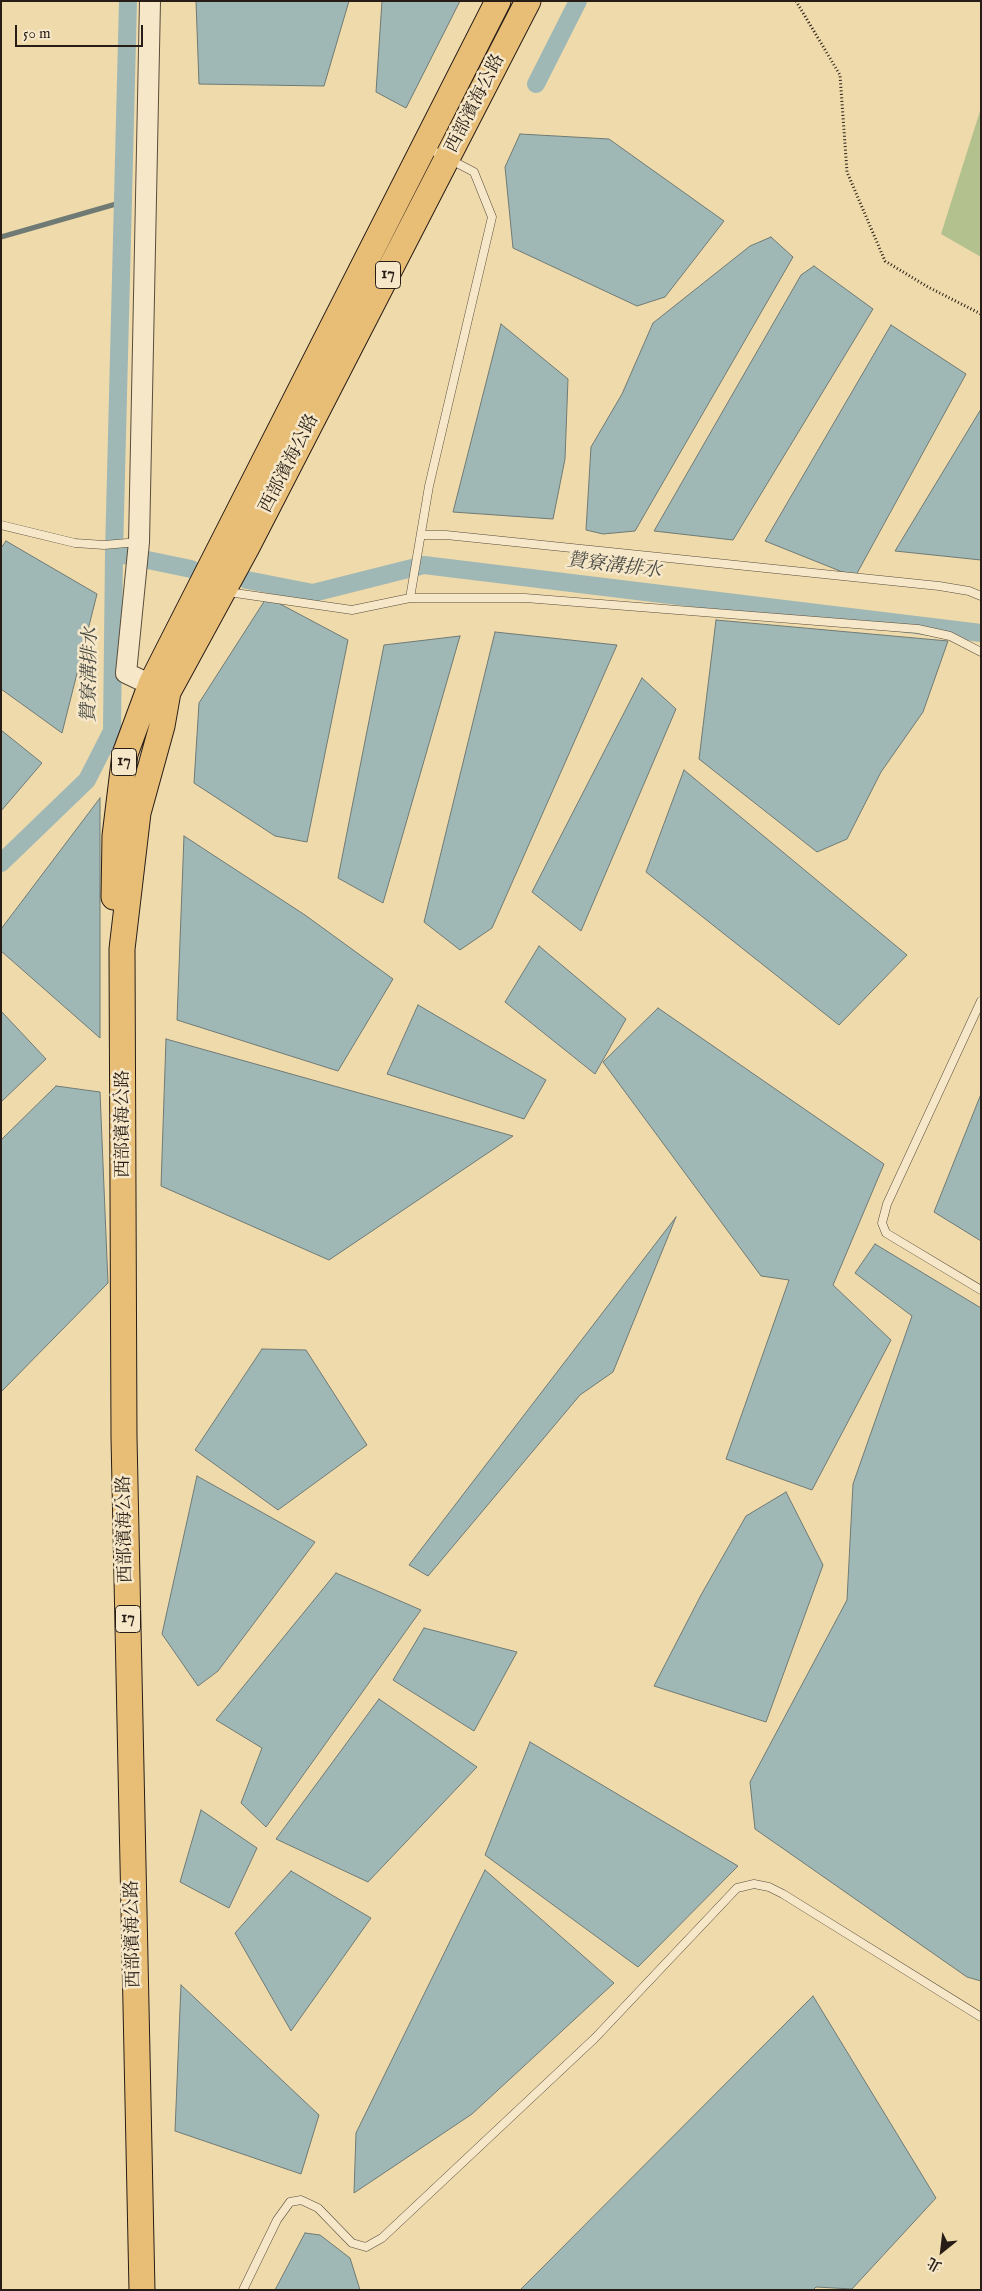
<!DOCTYPE html>
<html>
<head>
<meta charset="utf-8">
<style>
	body { margin:0 }
	#map { position:relative; width:982px; height:2291px; overflow:hidden; background:#efdaab; font-family:"IM FELL English","Noto Serif TC",serif }
	canvas { display:block }
	.frame { position:absolute; inset:0; border:2px solid #271d16; pointer-events:none }
	.north { position:absolute; left:917px; top:2226px; width:50px; height:50px; -webkit-text-stroke:4px #f5e7c8; paint-order:stroke; rotate:209deg; font-size:14px; font-weight:700; line-height:20px; text-align:center; color:#271d16 }
	.north::after { content:''; display:block; margin:auto; width:18px; height:22px; background:#271d16; clip-path:polygon(50% 0,100% 100%,50% 72%,0 100%) }
	.scale { position:absolute; left:15px; top:25px; width:128px; height:22px; box-sizing:border-box; border:2px solid #271d16; border-top:0; padding-left:6px; font-size:15px; line-height:18px; white-space:nowrap; color:#271d16; -webkit-text-stroke:4px #f5e7c8; paint-order:stroke }
</style>
</head>
<body>
<div id="map">
<canvas width="982" height="2291"></canvas>
<div class="frame"></div>
<div class="north">北</div>
<div class="scale">50 m</div>
</div>
<script>
const ctx = document.querySelector('canvas').getContext('2d');
ctx.lineJoin = 'round';
function fillPath(path, color) { ctx.fillStyle = color; ctx.fill(path, 'evenodd'); }
const poly = rows => new Path2D(rows.map(r => 'M' + r).join(''));
function stroke(path, color, width, dash) { ctx.strokeStyle = color; ctx.lineWidth = width; ctx.lineCap = dash ? 'butt' : 'round'; ctx.setLineDash(dash || []); ctx.stroke(path); }
function label(font, color, halo, rows, align = 'center') {
  ctx.font = font + ' "IM FELL English","Noto Serif TC",serif'; ctx.lineWidth = 5; ctx.setLineDash([]); ctx.textBaseline = 'middle'; ctx.strokeStyle = halo; ctx.fillStyle = color; for (const [text, x, y, turn = 0] of rows) {
    ctx.save(); ctx.translate(x, y); ctx.rotate((+turn || 0) * Math.PI / 180); ctx.textAlign = isNaN(turn) ? turn : align; if (halo) ctx.strokeText(text, 0, 0); ctx.fillText(text, 0, 0); ctx.restore();
  }
}
fillPath(poly([
	[981,108,981,257,941,234]
]), '#b3c18e');
const water = poly([
	[196,1,349,1,324,86,199,84,196,1],
	[382,1,460,1,406,108,376,92,382,1],
	[520,134,609,139,724,221,665,297,637,306,513,248,505,167,520,134],
	[771,237,793,257,635,531,603,534,586,530,591,447,622,394,653,323,750,246,771,237],
	[814,266,873,309,733,540,654,531,801,275,814,266],
	[501,324,568,379,565,459,553,519,453,512,501,324],
	[891,325,966,374,855,577,765,541,891,325],
	[981,409,981,560,895,551,981,409],
	[6,541,97,594,62,733,1,689,1,548,6,541],
	[267,597,348,640,307,842,275,836,194,783,199,703,267,597],
	[716,620,948,641,923,712,881,772,847,839,817,852,699,759,716,620],
	[495,632,617,645,492,928,460,950,424,922,495,632],
	[460,636,383,903,338,878,384,645,460,636],
	[642,678,676,709,581,931,532,892,642,678],
	[1,730,42,763,1,811,1,730],
	[684,770,907,955,839,1025,646,872,684,770],
	[100,798,100,1038,1,951,1,929,100,798],
	[184,836,305,915,393,979,338,1071,177,1020,184,836],
	[539,946,626,1019,595,1074,505,1002,539,946],
	[418,1005,546,1080,524,1119,387,1074,418,1005],
	[658,1008,884,1164,833,1285,891,1340,812,1490,726,1459,789,1280,761,1276,603,1062,658,1008],
	[1,1011,46,1059,1,1102,1,1011],
	[166,1039,513,1136,329,1260,161,1186,166,1039],
	[56,1086,100,1092,108,1283,1,1392,1,1140,56,1086],
	[981,1094,981,1241,934,1212,981,1094],
	[676,1217,613,1372,580,1395,428,1576,409,1565,676,1217],
	[875,1244,981,1308,981,1981,967,1977,755,1829,750,1782,847,1600,853,1484,912,1316,855,1273,875,1244],
	[262,1349,306,1350,367,1445,278,1510,195,1450,262,1349],
	[197,1476,315,1542,218,1671,198,1686,162,1634,197,1476],
	[786,1492,823,1565,766,1722,654,1686,701,1595,746,1516,786,1492],
	[336,1573,421,1610,266,1827,241,1803,262,1748,216,1720,336,1573],
	[424,1628,517,1652,474,1731,393,1680,424,1628],
	[379,1699,477,1767,368,1882,276,1839,379,1699],
	[530,1742,738,1866,638,1967,485,1855,530,1742],
	[201,1810,257,1848,229,1908,180,1882,201,1810],
	[485,1870,614,1983,472,2114,354,2193,356,2133,485,1870],
	[291,1871,371,1918,291,2031,235,1933,291,1871],
	[181,1985,319,2115,301,2174,175,2131,181,1985],
	[813,1996,936,2198,852,2289,816,2287,813,2290,520,2290,813,1996],
	[305,2233,320,2235,350,2258,360,2290,275,2290,305,2233]
]);
fillPath(water, '#9fb8b5');
stroke(water, '#6f7a75', 1);
stroke(poly([
	[1,237,123,202]
]), '#6f7a75', 5);
stroke(poly([
	[536,84,578,1],
	[114,553,128,1],
	[247,580,313,593,424,565,981,633],
	[1,863,87,780,112,731,114,553,191,569]
]), '#9fb8b5', 18);
const service = poly([
	[1,525,75,543,104,545,139,542],
	[421,535,446,535,939,586,969,591,981,596],
	[228,592,352,610,410,598,525,598,918,629,950,636,981,652],
	[410,598,429,486,492,217,474,172,426,147],
	[981,1001,887,1204,882,1223,886,1233,981,1290],
	[243,2290,277,2220,290,2202,301,2200,318,2208,352,2243,366,2247,382,2238,595,2038,737,1888,754,1884,769,1887,783,1894,981,2017]
]);
const tertiary = poly([
	[150,1,139,542,126,673,164,691]
]);
const primary = poly([
	[114,897,115,836,125,754,151,684,498,1],
	[142,2290,124,1437,122,949,138,813,162,726,168,692,247,547,528,1]
]);
stroke(service, '#594c3b', 9);
stroke(tertiary, '#594c3b', 22);
stroke(primary, '#271d16', 27);
stroke(poly([
	[796,1,840,75,847,172,885,261,928,287,981,314]
]), '#271d16', 3, [1, 2.5]);
stroke(service, '#f5e7c8', 8);
stroke(tertiary, '#f5e7c8', 20);
stroke(primary, '#e8bd76', 25);
for (const [x, y, w] of [
	[388,275,25],
	[124,762,25],
	[128,1619,25]
]) { const box = new Path2D(); box.roundRect(x - w / 2, y - 13.5, w, 27, 4); ctx.fillStyle = '#f5e7c8'; ctx.fill(box); stroke(box, '#271d16', 1); }
label('bold 16px', '#271d16', null, [
	["17",388,275],
	["17",124,762],
	["17",128,1619]
]);
label('18px', '#271d16', '#f5e7c8', [
	["西部濱海公路",476,104,-63],
	["西部濱海公路",290,464,-63],
	["西部濱海公路",124,1124,-90],
	["西部濱海公路",126,1529,-91],
	["西部濱海公路",134,1934,-91]
]);
label('italic 19px', '#4b4c46', '#f5e7c8', [
	["贊寮溝排水",614,567,7],
	["贊寮溝排水",91,675,-89]
]);
</script>
</body>
</html>
